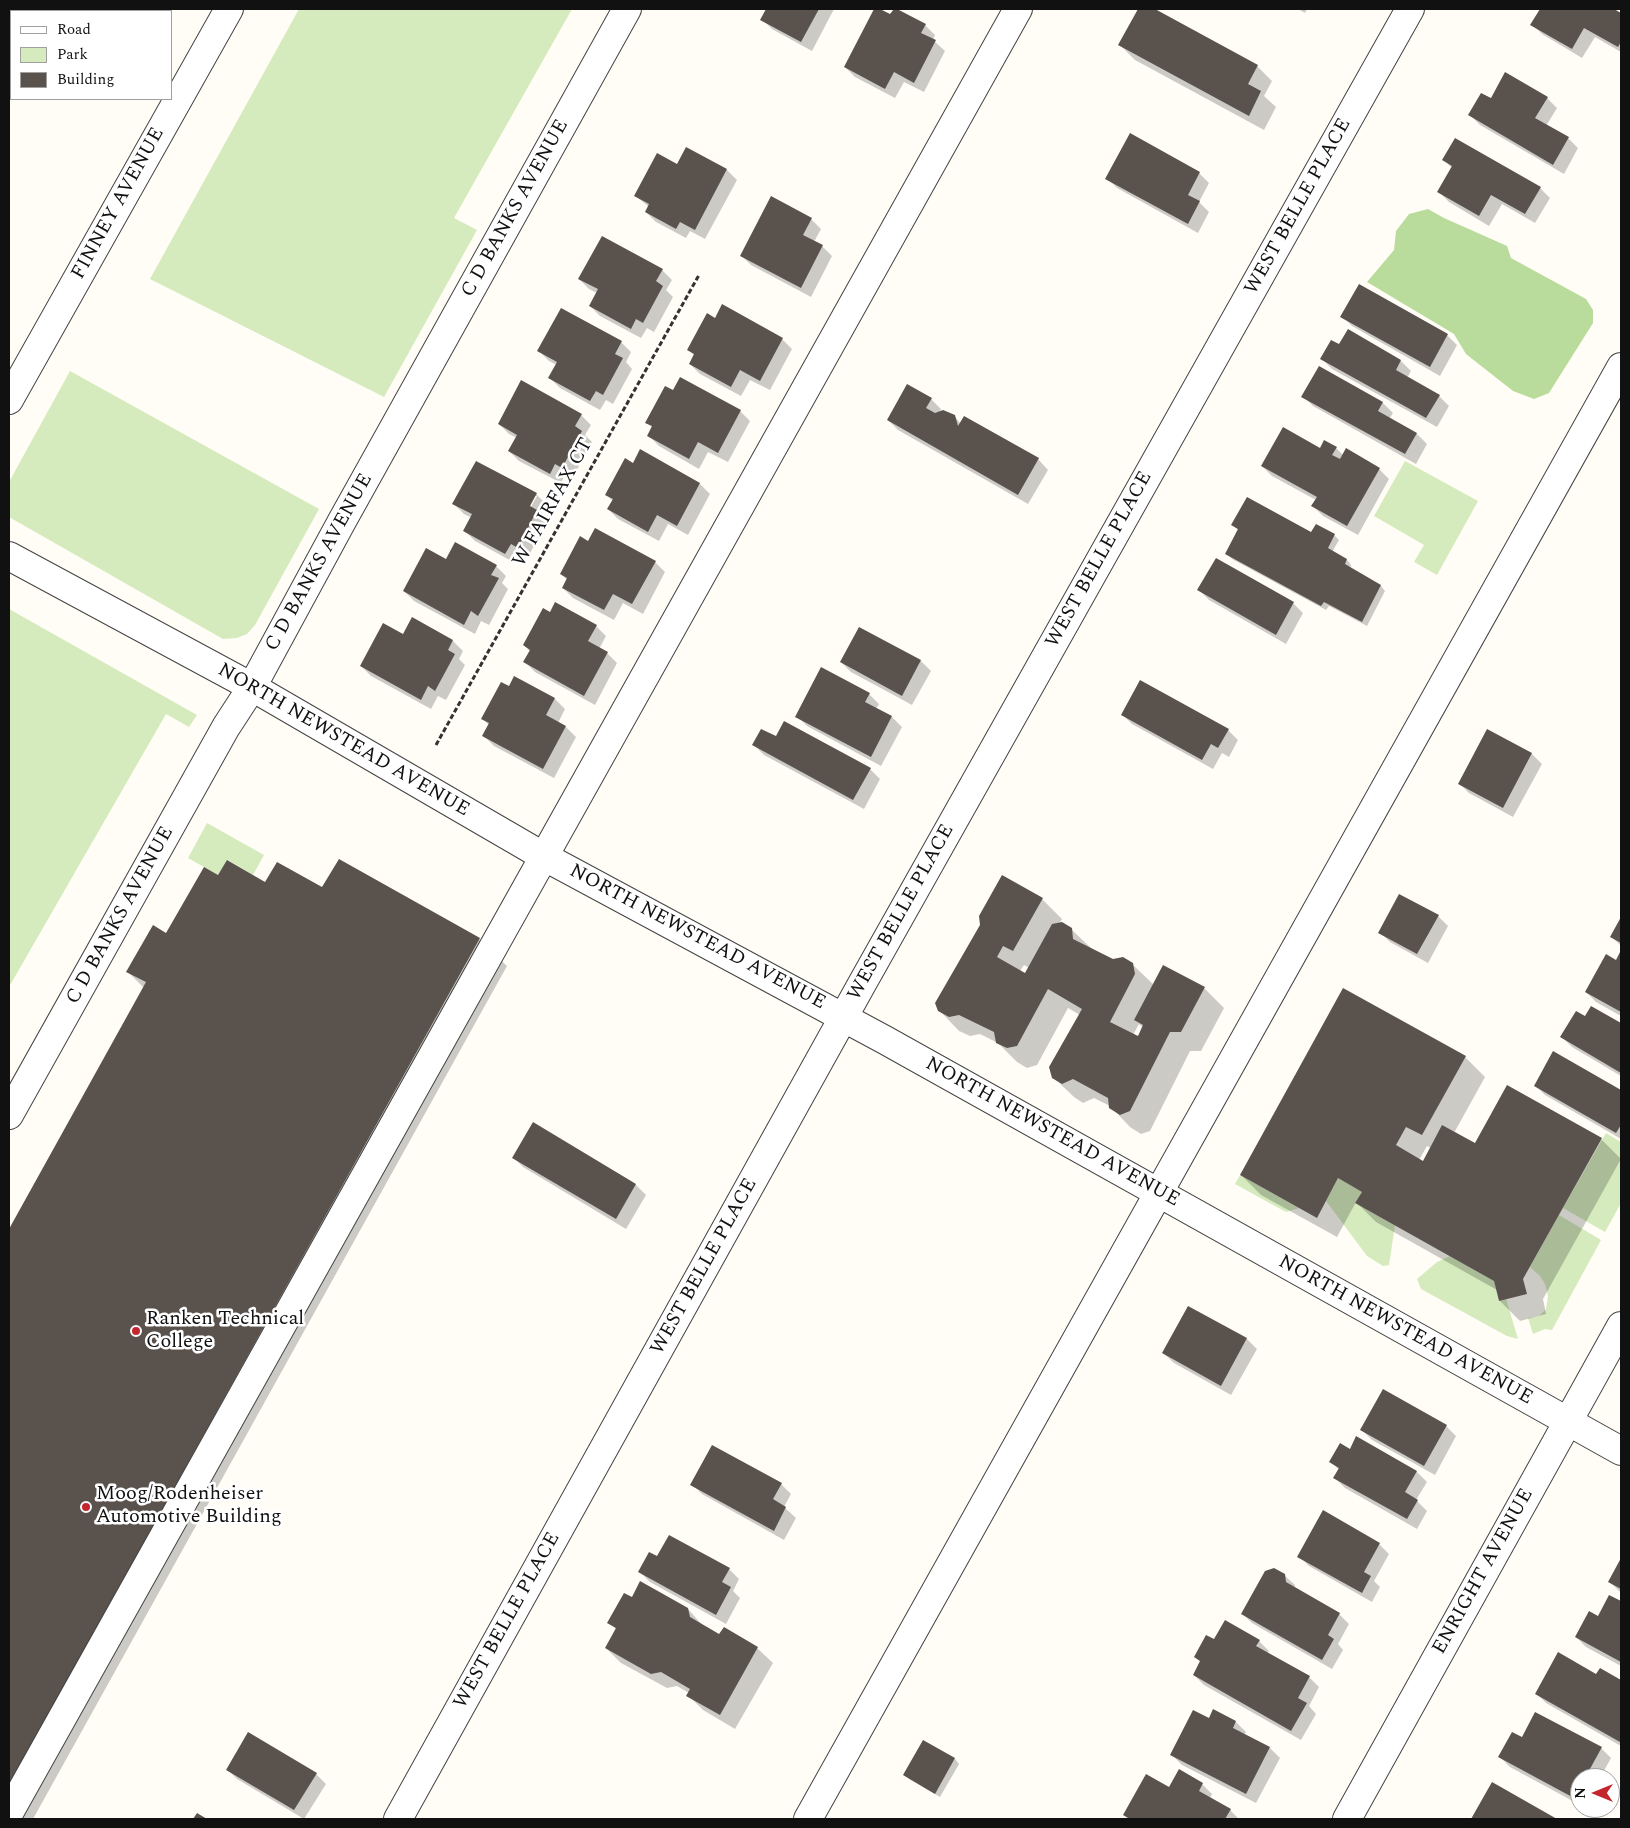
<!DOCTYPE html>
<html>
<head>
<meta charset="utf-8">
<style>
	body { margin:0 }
	#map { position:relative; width:1630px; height:1828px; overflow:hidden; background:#fffdf5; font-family:Spectral,serif }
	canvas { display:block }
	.frame { position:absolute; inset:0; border:10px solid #111; pointer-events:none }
	.legend { position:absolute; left:10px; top:10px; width:162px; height:90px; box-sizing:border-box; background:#fff; border:1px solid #a0a0a0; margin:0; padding:6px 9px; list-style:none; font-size:15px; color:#111 }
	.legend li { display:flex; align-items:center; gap:10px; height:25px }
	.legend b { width:25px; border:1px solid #a0a0a0 }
	.north { position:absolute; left:1570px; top:1768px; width:50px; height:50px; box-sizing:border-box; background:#fff; border:1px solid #a0a0a0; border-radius:50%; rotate:270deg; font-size:14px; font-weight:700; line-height:20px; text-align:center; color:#111 }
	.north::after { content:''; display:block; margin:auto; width:18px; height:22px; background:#c4262e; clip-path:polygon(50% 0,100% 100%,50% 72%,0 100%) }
</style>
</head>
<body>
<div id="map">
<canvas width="1630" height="1828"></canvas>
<div class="frame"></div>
<ul class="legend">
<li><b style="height:6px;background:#fff"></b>Road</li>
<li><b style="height:14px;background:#d5ebbd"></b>Park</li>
<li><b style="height:14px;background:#5a524d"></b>Building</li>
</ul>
<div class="north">N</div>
</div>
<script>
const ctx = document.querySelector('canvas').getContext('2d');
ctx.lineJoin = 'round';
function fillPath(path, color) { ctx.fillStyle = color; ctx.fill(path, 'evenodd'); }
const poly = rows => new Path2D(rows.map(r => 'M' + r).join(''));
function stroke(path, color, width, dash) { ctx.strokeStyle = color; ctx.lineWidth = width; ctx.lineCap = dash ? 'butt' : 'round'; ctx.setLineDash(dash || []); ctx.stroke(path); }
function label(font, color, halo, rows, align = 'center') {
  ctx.font = font + ' Spectral,serif'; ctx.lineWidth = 5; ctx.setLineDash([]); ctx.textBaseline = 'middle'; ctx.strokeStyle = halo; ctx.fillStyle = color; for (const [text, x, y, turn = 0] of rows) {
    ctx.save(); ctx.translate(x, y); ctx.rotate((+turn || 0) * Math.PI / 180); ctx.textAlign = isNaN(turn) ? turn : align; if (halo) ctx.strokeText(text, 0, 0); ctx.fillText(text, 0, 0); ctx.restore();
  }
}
fillPath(poly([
	[299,9,572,9,454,218,477,230,384,397,150,279],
	[70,371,319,509,255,625,247,634,237,638,223,639,9,517,9,482],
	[1405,461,1478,501,1437,575,1414,562,1424,545,1374,516],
	[9,609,197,715,189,727,166,714,9,987],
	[207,823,264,855,253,875,228,860,218,875,188,858],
	[1606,1133,1621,1142,1621,1203,1605,1232,1563,1208],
	[1240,1175,1299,1208,1286,1212,1235,1184],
	[1338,1178,1362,1192,1355,1203,1395,1225,1389,1265,1383,1266,1367,1256,1326,1201],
	[1559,1215,1601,1240,1552,1330,1545,1329,1533,1334,1528,1318,1539,1316,1546,1309,1548,1296,1545,1284,1540,1276,1530,1267],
	[1450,1256,1494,1281,1499,1301,1506,1299,1518,1339,1507,1336,1421,1289,1417,1279,1437,1262]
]), '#d5ebbd');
fillPath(poly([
	[1428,209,1444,218,1507,246,1511,258,1586,299,1593,310,1593,323,1549,393,1534,399,1513,391,1466,354,1454,334,1367,282,1394,250,1396,231,1409,214]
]), '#b9dc9c');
fillPath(poly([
	[767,9,834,9,812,51,772,29,762,19],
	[876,9,891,16,925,25,935,35,933,40,945,51,924,92,904,82,895,98,855,77,845,67],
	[1139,9,1152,9,1257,66,1272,81,1264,96,1276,107,1264,130,1135,60,1120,45],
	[1298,9,1307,9,1305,13],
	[1541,9,1612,9,1621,14,1621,52,1595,37,1582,58,1542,34,1532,24],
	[1547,98,1557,108,1546,126,1568,138,1578,148,1564,174,1480,125,1470,115,1491,100],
	[686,149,727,170,737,180,705,239,690,231,686,238,656,222,646,212,649,207,636,196,677,165],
	[1444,160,1540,188,1550,198,1535,223,1502,204,1489,226,1449,202,1439,192,1452,168],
	[1199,173,1209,183,1199,202,1209,212,1198,233,1117,188,1107,178],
	[811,219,821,229,814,242,822,246,832,256,811,297,751,265,741,255],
	[662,270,672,280,666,290,673,297,654,332,647,328,641,338,600,316,590,306,597,293,589,289,579,279],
	[1359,286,1447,335,1457,345,1440,376,1352,326,1342,316],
	[715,319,782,339,792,349,770,390,750,380,741,396,700,374,690,364,695,356,689,350],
	[621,342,631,352,626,362,632,369,613,404,606,400,600,410,560,388,550,378,557,365,549,361,539,351],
	[1322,359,1401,361,1411,371,1407,378,1439,396,1449,406,1437,427,1332,369],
	[1319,368,1383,403,1393,413,1389,419,1417,434,1427,444,1416,464,1313,406,1303,396],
	[673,391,740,411,750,421,728,462,708,452,699,469,659,446,649,436,653,428,647,423],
	[931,399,941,409,939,413,954,416,961,424,1038,459,1048,470,1028,504,898,430,888,420],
	[581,415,591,425,585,435,592,442,573,477,566,473,561,483,519,461,509,451,517,438,509,434,499,424],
	[1336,448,1344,456,1379,469,1389,479,1358,535,1323,516,1313,506,1316,500,1272,476,1262,466,1320,450],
	[640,451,700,484,710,494,688,535,668,524,659,541,618,519,608,509,613,501,606,495,634,464],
	[536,494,546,504,540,515,547,521,528,557,521,553,515,563,475,541,465,531,472,518,464,514,454,504],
	[534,496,537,496,528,512,526,511],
	[1233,525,1334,535,1339,540,1332,552,1347,560,1351,565,1350,568,1381,586,1385,591,1367,626,1329,606,1326,610,1232,559,1227,554,1239,531],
	[588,543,655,562,665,572,643,614,623,603,614,620,573,598,563,588,567,580,561,574],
	[447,560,496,566,506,576,502,583,508,589,489,625,481,621,475,634,414,601,404,591],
	[1216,560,1293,603,1303,613,1286,644,1209,600,1199,590],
	[550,614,596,626,606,636,599,649,607,653,617,663,595,705,535,672,525,662,531,652,524,645],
	[860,628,921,661,931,671,912,705,851,672,841,662],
	[403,635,453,641,463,651,459,659,465,665,446,700,438,696,431,709,371,676,361,666],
	[514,678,555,699,565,709,558,723,566,727,576,737,554,778,494,746,484,736,489,725,483,719,509,688],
	[869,694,879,704,876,709,892,717,902,727,881,766,807,726,797,716],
	[1122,714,1228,730,1238,740,1229,757,1222,753,1213,769,1132,724],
	[1488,731,1532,754,1542,764,1513,817,1469,793,1459,783],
	[776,738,870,769,880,779,864,809,764,755,754,745],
	[219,877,322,889,479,939,507,966,33,1819,9,1819,9,1231,144,988,128,972,167,934],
	[1042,899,1062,919,1059,924,1071,929,1092,949,1112,960,1132,964,1154,985,1204,988,1224,1008,1201,1051,1190,1051,1150,1131,1141,1134,1130,1127,1110,1106,1094,1098,1083,1103,1074,1097,1053,1077,1080,1015,1068,1008,1037,1065,1027,1068,1017,1062,998,1043,980,1034,970,1036,959,1031,939,1010],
	[1024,965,1029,968,1025,975,1020,971],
	[1139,1024,1143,1028,1138,1038,1133,1035],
	[1438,916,1448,926,1428,963,1390,942,1380,932],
	[1621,919,1621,946,1611,936],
	[1621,953,1621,1016,1596,1002,1586,992,1616,962],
	[1343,990,1465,1057,1485,1077,1454,1133,1476,1145,1601,1139,1621,1159,1543,1299,1546,1314,1520,1321,1500,1301,1497,1290,1376,1222,1356,1202,1337,1237,1261,1195,1241,1175],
	[1427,1146,1431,1148,1423,1162,1419,1160],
	[1592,1007,1621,1025,1621,1076,1572,1047,1562,1037,1585,1018],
	[1554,1053,1621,1091,1621,1139,1545,1095,1535,1085],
	[513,1157,636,1185,646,1195,626,1229,523,1167],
	[1188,1307,1247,1339,1257,1349,1231,1395,1174,1363,1163,1353],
	[1446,1426,1456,1436,1435,1475,1372,1440,1362,1430],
	[1351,1451,1417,1472,1427,1482,1416,1500,1427,1511,1417,1529,1345,1488,1335,1478,1339,1470,1331,1462],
	[692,1484,781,1484,791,1494,784,1507,796,1518,784,1540,702,1494],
	[1379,1544,1389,1554,1374,1581,1380,1587,1372,1602,1309,1566,1299,1556],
	[658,1558,729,1569,739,1579,733,1591,740,1598,726,1624,650,1582,640,1572],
	[1621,1561,1621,1593,1610,1582],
	[1284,1575,1295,1585,1295,1589,1339,1614,1349,1624,1338,1644,1343,1650,1332,1669,1252,1623,1242,1613],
	[1610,1597,1621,1603,1621,1666,1586,1647,1576,1637,1598,1618],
	[688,1609,703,1626,720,1635,757,1648,773,1663,735,1729,703,1710,688,1695,689,1693,677,1686,667,1688,621,1663,606,1648,617,1630,609,1623],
	[1214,1641,1259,1641,1269,1651,1267,1654,1309,1677,1319,1687,1309,1706,1316,1714,1301,1740,1204,1685,1194,1675,1201,1662,1196,1657],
	[1601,1670,1621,1681,1621,1746,1546,1703,1536,1693,1597,1676],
	[1209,1719,1236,1722,1246,1732,1244,1735,1270,1748,1280,1758,1256,1803,1182,1765,1172,1755],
	[1523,1739,1601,1748,1611,1758,1600,1778,1580,1778,1580,1805,1510,1767,1500,1757],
	[923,1742,955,1759,959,1764,940,1797,909,1779,904,1774],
	[227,1769,316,1774,326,1784,304,1819,237,1779],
	[1202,1784,1212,1794,1210,1798,1230,1810,1239,1819,1128,1819,1124,1815,1169,1788],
	[1492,1784,1555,1819,1473,1819]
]), '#0003');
fillPath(poly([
	[766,9,819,9,801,42,760,20],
	[874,9,880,9,890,14,894,9,897,9,926,24,921,33,936,40,914,83,894,72,885,89,844,67],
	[1138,9,1155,9,1258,65,1248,84,1261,91,1249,116,1118,45],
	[1540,9,1614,9,1621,13,1621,42,1618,47,1584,28,1572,49,1530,25],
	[1505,72,1548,97,1535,118,1569,137,1553,165,1468,115,1481,93,1491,98],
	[1130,133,1200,172,1188,195,1200,201,1188,224,1105,179],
	[1455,138,1541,187,1525,214,1491,195,1479,216,1437,192,1452,166,1442,160],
	[686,147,727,169,695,230,680,222,676,229,645,212,649,204,634,196,657,153,677,164],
	[771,196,812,218,803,235,823,245,801,288,740,256],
	[602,236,663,269,656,281,663,286,643,323,636,319,631,329,589,306,598,289,578,279],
	[1359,284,1448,334,1430,367,1340,317],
	[722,304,783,338,760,381,740,370,731,387,689,364,694,354,687,350,707,313,715,318],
	[561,308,622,341,615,354,623,358,603,395,596,391,590,401,548,378,557,362,537,351],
	[1348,329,1401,360,1396,370,1440,395,1426,418,1320,359,1331,340,1339,344],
	[1319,366,1383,402,1378,411,1417,433,1405,454,1301,397],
	[680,377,741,410,718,453,698,442,689,459,647,436,652,426,645,423,665,386,673,390],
	[521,380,582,414,575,426,582,431,562,468,555,464,550,474,508,451,517,435,498,424],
	[907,384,932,398,926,408,935,413,943,410,955,415,958,426,964,416,1039,458,1018,495,887,420],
	[1283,427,1320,448,1324,440,1337,447,1332,455,1340,459,1346,448,1380,468,1347,526,1311,506,1317,497,1261,466],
	[640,449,700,483,677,526,657,515,648,532,607,509,613,499,605,495,625,458,633,463],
	[476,461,537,493,530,506,537,510,518,548,511,544,505,554,463,531,472,514,452,504],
	[1247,497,1311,532,1316,524,1335,534,1328,548,1347,559,1345,564,1381,585,1362,622,1324,602,1321,606,1225,554,1238,529,1231,525],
	[595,528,656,561,632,604,613,594,604,610,562,588,567,578,560,574,580,536,588,541],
	[455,542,497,565,491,575,499,578,478,616,471,611,464,625,403,591,426,548,446,559],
	[1216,558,1294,602,1276,635,1197,590],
	[555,602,597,625,588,641,608,652,584,696,523,662,530,650,523,645,543,608,550,612],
	[412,617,453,640,448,650,455,654,435,691,428,686,421,700,360,666,383,623,403,634],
	[859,627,921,660,902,696,840,662],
	[821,667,870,693,865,702,892,716,871,757,795,717],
	[514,676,555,698,546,715,566,726,543,769,482,736,489,723,481,719,501,682,509,686],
	[1140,680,1229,729,1218,748,1211,744,1202,760,1121,715],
	[784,721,871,768,853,800,752,745,761,729,776,736],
	[1487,729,1532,753,1503,808,1458,784],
	[339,859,480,938,9,1785,9,1229,146,982,126,972,153,925,166,933,204,867,218,875,227,860,265,882,277,862,322,887],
	[1002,875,1043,898,1013,951,1003,946,997,957,1025,973,1052,924,1062,922,1072,928,1073,939,1113,959,1123,957,1133,963,1135,974,1110,1022,1138,1036,1143,1025,1134,1020,1163,965,1205,987,1181,1032,1170,1032,1130,1111,1120,1115,1109,1108,1108,1098,1073,1079,1062,1084,1052,1078,1049,1067,1082,1009,1048,989,1017,1046,1007,1048,996,1043,994,1032,959,1015,949,1017,938,1011,935,1003,980,925,979,916],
	[1399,894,1439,915,1417,954,1378,933],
	[1621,917,1621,943,1610,937],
	[1621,950,1621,1012,1585,992,1606,954,1616,960],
	[1343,988,1466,1056,1422,1135,1406,1127,1396,1145,1423,1161,1442,1125,1475,1143,1507,1085,1602,1138,1523,1279,1527,1294,1499,1301,1494,1281,1355,1203,1362,1192,1338,1178,1317,1218,1240,1175],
	[1591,1006,1621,1023,1621,1073,1560,1037,1576,1011,1585,1016],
	[1553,1051,1621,1090,1621,1125,1616,1133,1534,1086],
	[533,1122,636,1184,616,1219,512,1158],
	[1188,1306,1247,1338,1221,1386,1162,1353],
	[1383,1389,1447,1425,1424,1466,1360,1430],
	[1356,1436,1417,1471,1405,1492,1418,1500,1407,1519,1333,1478,1339,1468,1329,1462,1340,1443,1350,1449],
	[712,1445,782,1483,773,1499,786,1507,774,1531,690,1485],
	[1323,1510,1380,1543,1364,1572,1371,1576,1362,1593,1297,1557],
	[669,1535,730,1568,722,1582,731,1587,716,1615,638,1572,649,1552,657,1556],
	[1621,1558,1621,1589,1608,1582],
	[1274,1568,1285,1574,1286,1582,1340,1613,1328,1635,1334,1639,1322,1660,1241,1614,1265,1571],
	[640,1581,688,1608,690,1617,719,1634,724,1627,758,1647,720,1715,686,1696,690,1689,661,1672,651,1674,605,1648,616,1628,607,1623,624,1593,632,1597],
	[1609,1595,1621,1601,1621,1662,1575,1637,1589,1611,1598,1616],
	[1225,1620,1260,1640,1256,1646,1310,1676,1298,1698,1307,1703,1291,1731,1193,1675,1200,1661,1194,1657,1206,1635,1214,1639],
	[1558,1652,1596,1674,1600,1668,1621,1680,1621,1739,1620,1742,1535,1694],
	[1213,1709,1236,1721,1233,1728,1270,1747,1246,1794,1170,1755,1193,1710,1209,1718],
	[1535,1712,1602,1747,1585,1778,1580,1778,1580,1787,1574,1798,1498,1757,1512,1732,1522,1737],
	[248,1732,317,1773,294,1810,226,1770],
	[923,1740,955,1758,935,1794,903,1775],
	[1179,1769,1203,1783,1199,1791,1231,1809,1225,1819,1130,1819,1123,1815,1146,1774,1169,1787],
	[1492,1782,1557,1819,1471,1819],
	[197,1813,207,1819,193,1819]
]), '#5a524d');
const minor = poly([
	[9,400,229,9],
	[9,556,252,687,543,856,885,1040,1621,1451],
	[9,1115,226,727,252,687,342,521,627,9],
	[9,1813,1018,9],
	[398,1819,863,982,1410,9],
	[808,1819,1621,367],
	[1347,1819,1621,1326]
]);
stroke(minor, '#444', 30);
stroke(poly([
	[436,745,699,275]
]), '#333', 3, [5, 2.5]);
stroke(minor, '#fff', 28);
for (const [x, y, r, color] of [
	[136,1331,5,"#c4262e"],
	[86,1507,5,"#c4262e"]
]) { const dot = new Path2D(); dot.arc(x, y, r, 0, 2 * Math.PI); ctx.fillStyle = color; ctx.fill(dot); stroke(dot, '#fff', 2); }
label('20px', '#111', '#fff', [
	["FINNEY AVENUE",119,204,-61],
	["WEST BELLE PLACE",1299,207,-61],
	["C D BANKS AVENUE",516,209,-61],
	["W FAIRFAX CT",554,503,-61],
	["WEST BELLE PLACE",1100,560,-61],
	["C D BANKS AVENUE",320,563,-61],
	["NORTH NEWSTEAD AVENUE",343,741,30],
	["WEST BELLE PLACE",902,913,-61],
	["C D BANKS AVENUE",121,916,-61],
	["NORTH NEWSTEAD AVENUE",697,938,28],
	["NORTH NEWSTEAD AVENUE",1052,1133,29],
	["WEST BELLE PLACE",705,1267,-61],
	["NORTH NEWSTEAD AVENUE",1405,1331,29],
	["ENRIGHT AVENUE",1484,1572,-61],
	["WEST BELLE PLACE",508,1621,-61]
]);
label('20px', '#111', '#fff', [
	["Ranken Technical",146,1320],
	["College",146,1343],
	["Moog/Rodenheiser",96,1495],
	["Automotive Building",96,1518]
], 'left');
</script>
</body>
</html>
